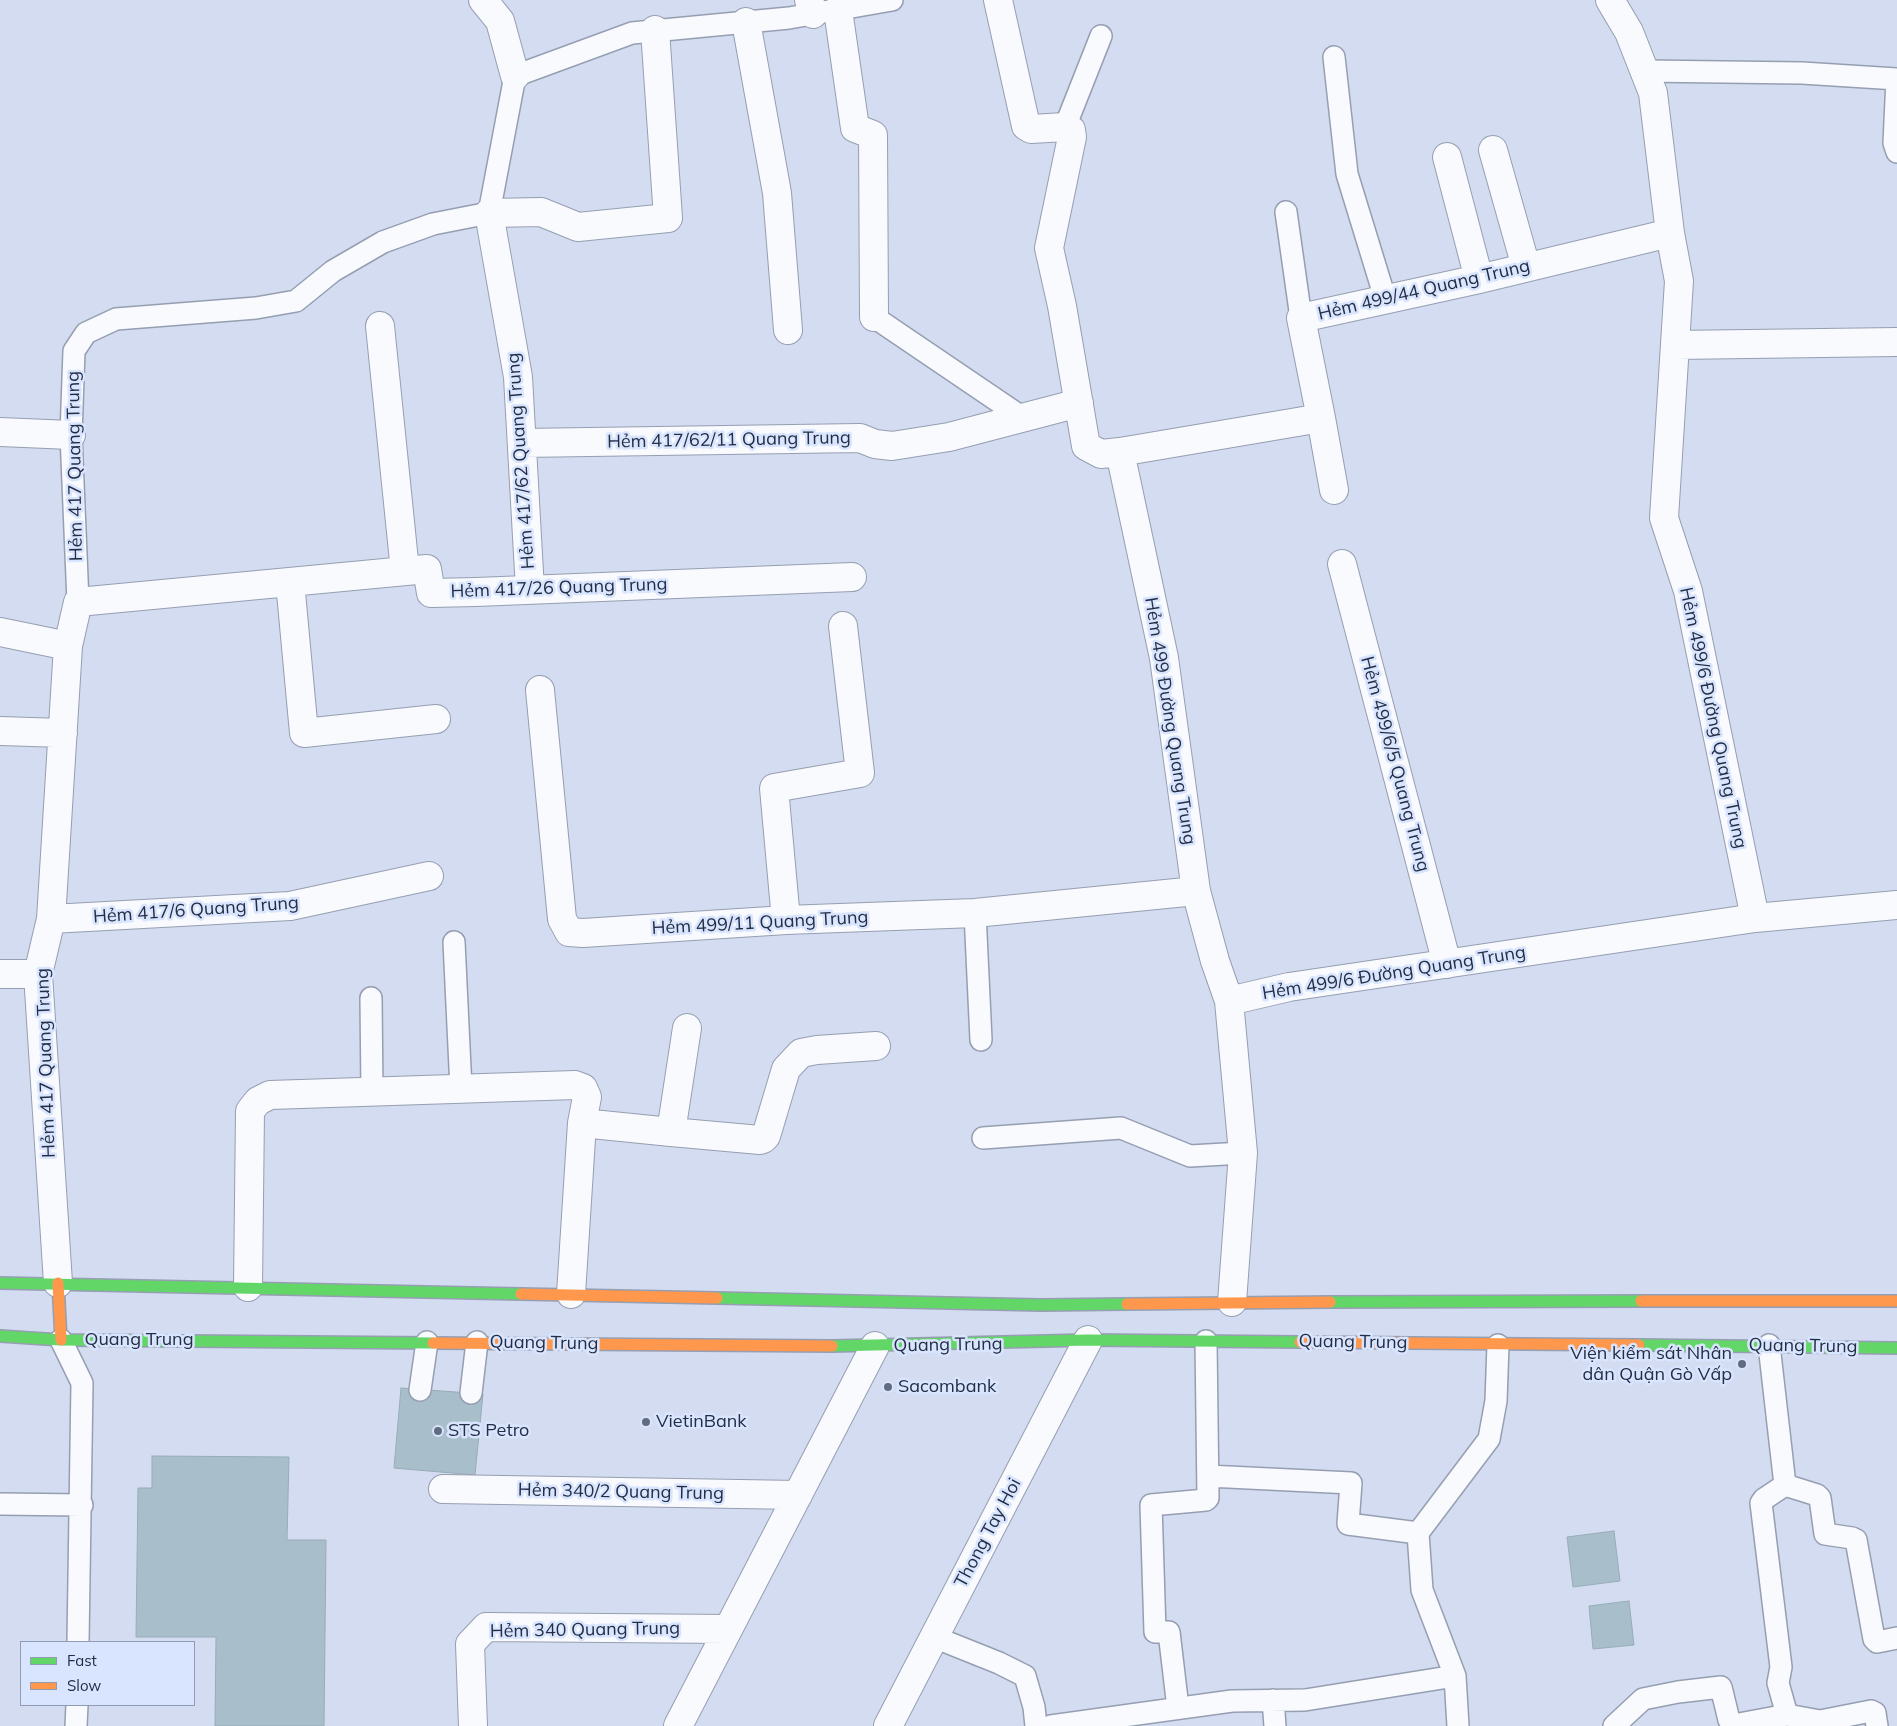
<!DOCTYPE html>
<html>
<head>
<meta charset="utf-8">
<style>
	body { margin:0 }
	#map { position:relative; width:1897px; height:1726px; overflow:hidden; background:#d3dcf0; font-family:Mulish,sans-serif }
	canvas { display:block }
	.legend { position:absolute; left:20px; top:1641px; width:175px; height:65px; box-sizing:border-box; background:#d9e5fe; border:1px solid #909cb4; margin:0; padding:6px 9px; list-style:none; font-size:15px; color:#232e45 }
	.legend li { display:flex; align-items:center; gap:10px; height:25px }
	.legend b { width:25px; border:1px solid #909cb4 }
</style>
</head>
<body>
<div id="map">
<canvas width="1897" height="1726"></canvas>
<ul class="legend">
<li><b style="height:6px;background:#63d668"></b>Fast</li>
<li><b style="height:6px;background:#ff974d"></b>Slow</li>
</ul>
</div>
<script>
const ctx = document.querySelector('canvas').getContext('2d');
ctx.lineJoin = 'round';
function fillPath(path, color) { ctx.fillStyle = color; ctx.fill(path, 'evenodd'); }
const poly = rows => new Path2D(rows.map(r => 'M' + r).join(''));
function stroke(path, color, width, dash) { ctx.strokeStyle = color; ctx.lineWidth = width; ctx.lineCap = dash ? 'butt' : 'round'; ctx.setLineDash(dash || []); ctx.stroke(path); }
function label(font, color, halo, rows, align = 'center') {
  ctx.font = font + ' Mulish,sans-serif'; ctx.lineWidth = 5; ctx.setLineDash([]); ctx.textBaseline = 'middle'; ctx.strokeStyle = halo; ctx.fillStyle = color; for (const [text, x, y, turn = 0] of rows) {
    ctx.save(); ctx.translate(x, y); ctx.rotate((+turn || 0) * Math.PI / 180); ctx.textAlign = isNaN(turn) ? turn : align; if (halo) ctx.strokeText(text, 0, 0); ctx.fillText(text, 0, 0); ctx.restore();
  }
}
const building = poly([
	[401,1388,483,1394,475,1475,394,1468,401,1388],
	[152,1456,289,1457,287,1540,326,1540,324,1726,215,1726,216,1637,136,1637,138,1488,152,1488,152,1456],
	[1614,1531,1620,1581,1573,1587,1567,1537,1614,1531],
	[1629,1601,1634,1645,1593,1649,1589,1606,1629,1601]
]);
fillPath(building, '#a8beca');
stroke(building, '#96adb8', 1);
const lane = poly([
	[1334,57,1347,174,1385,298],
	[1644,71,1802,73,1897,79],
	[1897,79,1894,143,1897,152],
	[1065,127,1101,36],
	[1286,212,1301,318],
	[874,317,1023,418],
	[78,602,71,435,74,351,86,333,116,319,256,308,296,301,333,271,383,242,433,224,489,213,515,76,632,33,789,18,892,0],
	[975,913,981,1040],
	[454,942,461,1089],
	[371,998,372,1093],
	[983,1138,1121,1128,1190,1156,1243,1153],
	[61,1340,82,1383,78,1642],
	[1769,1345,1785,1485],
	[420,1390,427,1342],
	[471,1393,477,1342],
	[1208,1476,1351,1483,1348,1524,1418,1533],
	[1785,1485,1817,1495,1820,1498,1825,1534,1852,1538,1856,1540,1874,1639,1877,1642,1897,1638],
	[0,1504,82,1505],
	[934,1637,999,1663,1025,1676,1034,1707,1036,1726],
	[1273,1700,1275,1726],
	[1178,1708,1169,1632,1155,1632,1151,1505,1206,1500,1208,1498,1206,1341],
	[1787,1715,1820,1721,1871,1711,1875,1713,1877,1726],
	[76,1726,77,1705],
	[1051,1726,1232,1701,1305,1700,1455,1676],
	[1458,1726,1455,1676,1422,1590,1418,1533,1489,1439,1496,1401,1498,1345],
	[1614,1726,1643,1699,1678,1692,1721,1687,1729,1720,1733,1724,1739,1724,1787,1715,1778,1683,1781,1667,1761,1503,1764,1499,1785,1485]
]);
const street = poly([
	[483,0,500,21,515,76],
	[809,0,813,14],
	[998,0,1026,126,1031,129,1065,127,1071,130,1072,137,1049,248,1062,306,1086,446,1101,454,1120,452,1164,658,1196,891,1215,961,1229,1001,1243,1153,1232,1302],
	[838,10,855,128,873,135,874,317],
	[746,22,777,193,788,330],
	[1493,150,1526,267],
	[1447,157,1479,279],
	[380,326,405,571],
	[1675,345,1897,342],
	[1321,418,1334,490],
	[0,432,71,435],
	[522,443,860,438,875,444,892,446,949,437,1079,403],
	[1120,452,1321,418,1301,318,1479,279,1670,233],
	[1342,564,1447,964],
	[290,582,304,733,436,719],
	[530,590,518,377,489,213,541,212,578,227,668,218,655,30],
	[0,632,68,646],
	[540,690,562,919,569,932,583,933,786,920,975,913,1196,891],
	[0,731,63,733],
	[1755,918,1897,905],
	[51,919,290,906,429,876],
	[786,920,774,788,860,773,843,626],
	[0,974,38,974],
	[1229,1001,1289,987,1755,918,1688,591,1664,518,1679,281,1670,233,1653,93,1629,32,1610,0],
	[582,1123,671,1132,687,1028],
	[671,1132,760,1140,763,1139,766,1136,786,1069,801,1053,817,1050,876,1046],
	[58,1283,38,974,51,919,68,646,78,602,427,569,431,593,476,592,852,577],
	[248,1287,250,1111,258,1101,270,1095,575,1085,583,1088,587,1097,582,1123,571,1294],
	[443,1489,798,1495],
	[473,1726,470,1644,486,1627,728,1629],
	[678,1726,875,1346],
	[888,1726,1088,1340]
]);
const fast = poly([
	[0,1283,521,1294],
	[717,1298,1041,1305,1127,1304],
	[1330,1302,1641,1301],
	[0,1336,61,1340,433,1343],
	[1639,1345,1897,1348],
	[832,1346,1088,1340,1300,1342]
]);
const slow = poly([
	[58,1283,61,1340],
	[521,1294,717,1298],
	[1641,1301,1897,1301],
	[1127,1304,1330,1302],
	[1300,1342,1639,1345],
	[433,1343,832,1346]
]);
stroke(lane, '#969eb2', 24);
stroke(street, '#969eb2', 30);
stroke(fast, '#969eb2', 14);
stroke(slow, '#969eb2', 14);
stroke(lane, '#f8fafd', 21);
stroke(street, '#f8fafd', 28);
stroke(fast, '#63d668', 11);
stroke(slow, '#ff974d', 11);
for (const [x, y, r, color] of [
	[1742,1364,5,"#616b81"],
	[888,1387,5,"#616b81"],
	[646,1422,5,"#616b81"],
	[438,1431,5,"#616b81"]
]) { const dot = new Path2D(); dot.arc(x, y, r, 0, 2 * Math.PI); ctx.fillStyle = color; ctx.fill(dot); stroke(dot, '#d9e5fe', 2); }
label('18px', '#232e45', '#d9e5fe', [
	["Hẻm 499/44 Quang Trung",1424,290,-13],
	["Hẻm 417/62/11 Quang Trung",729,440,-1],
	["Hẻm 417/62 Quang Trung",521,461,-94],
	["Hẻm 417 Quang Trung",75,466,-91],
	["Hẻm 417/26 Quang Trung",559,588,-2],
	["Hẻm 499/6 Đường Quang Trung",1713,718,78],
	["Hẻm 499 Đường Quang Trung",1170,721,81],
	["Hẻm 499/6/5 Quang Trung",1395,764,75],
	["Hẻm 417/6 Quang Trung",196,910,-4],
	["Hẻm 499/11 Quang Trung",760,923,-3],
	["Hẻm 499/6 Đường Quang Trung",1394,973,-9],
	["Hẻm 417 Quang Trung",46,1063,-92],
	["Quang Trung",139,1340],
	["Quang Trung",1353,1342,1],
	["Quang Trung",544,1343,1],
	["Quang Trung",948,1345,-1],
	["Quang Trung",1803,1346,1],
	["Hẻm 340/2 Quang Trung",621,1492,1],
	["Thong Tay Hoi",988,1533,-62],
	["Hẻm 340 Quang Trung",585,1630,-1]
]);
label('18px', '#232e45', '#d9e5fe', [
	["Viện kiểm sát Nhân",1732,1354,"right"],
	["dân Quận Gò Vấp",1732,1375,"right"],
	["Sacombank",898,1387],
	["VietinBank",656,1422],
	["STS Petro",448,1431]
], 'left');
</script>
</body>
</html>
